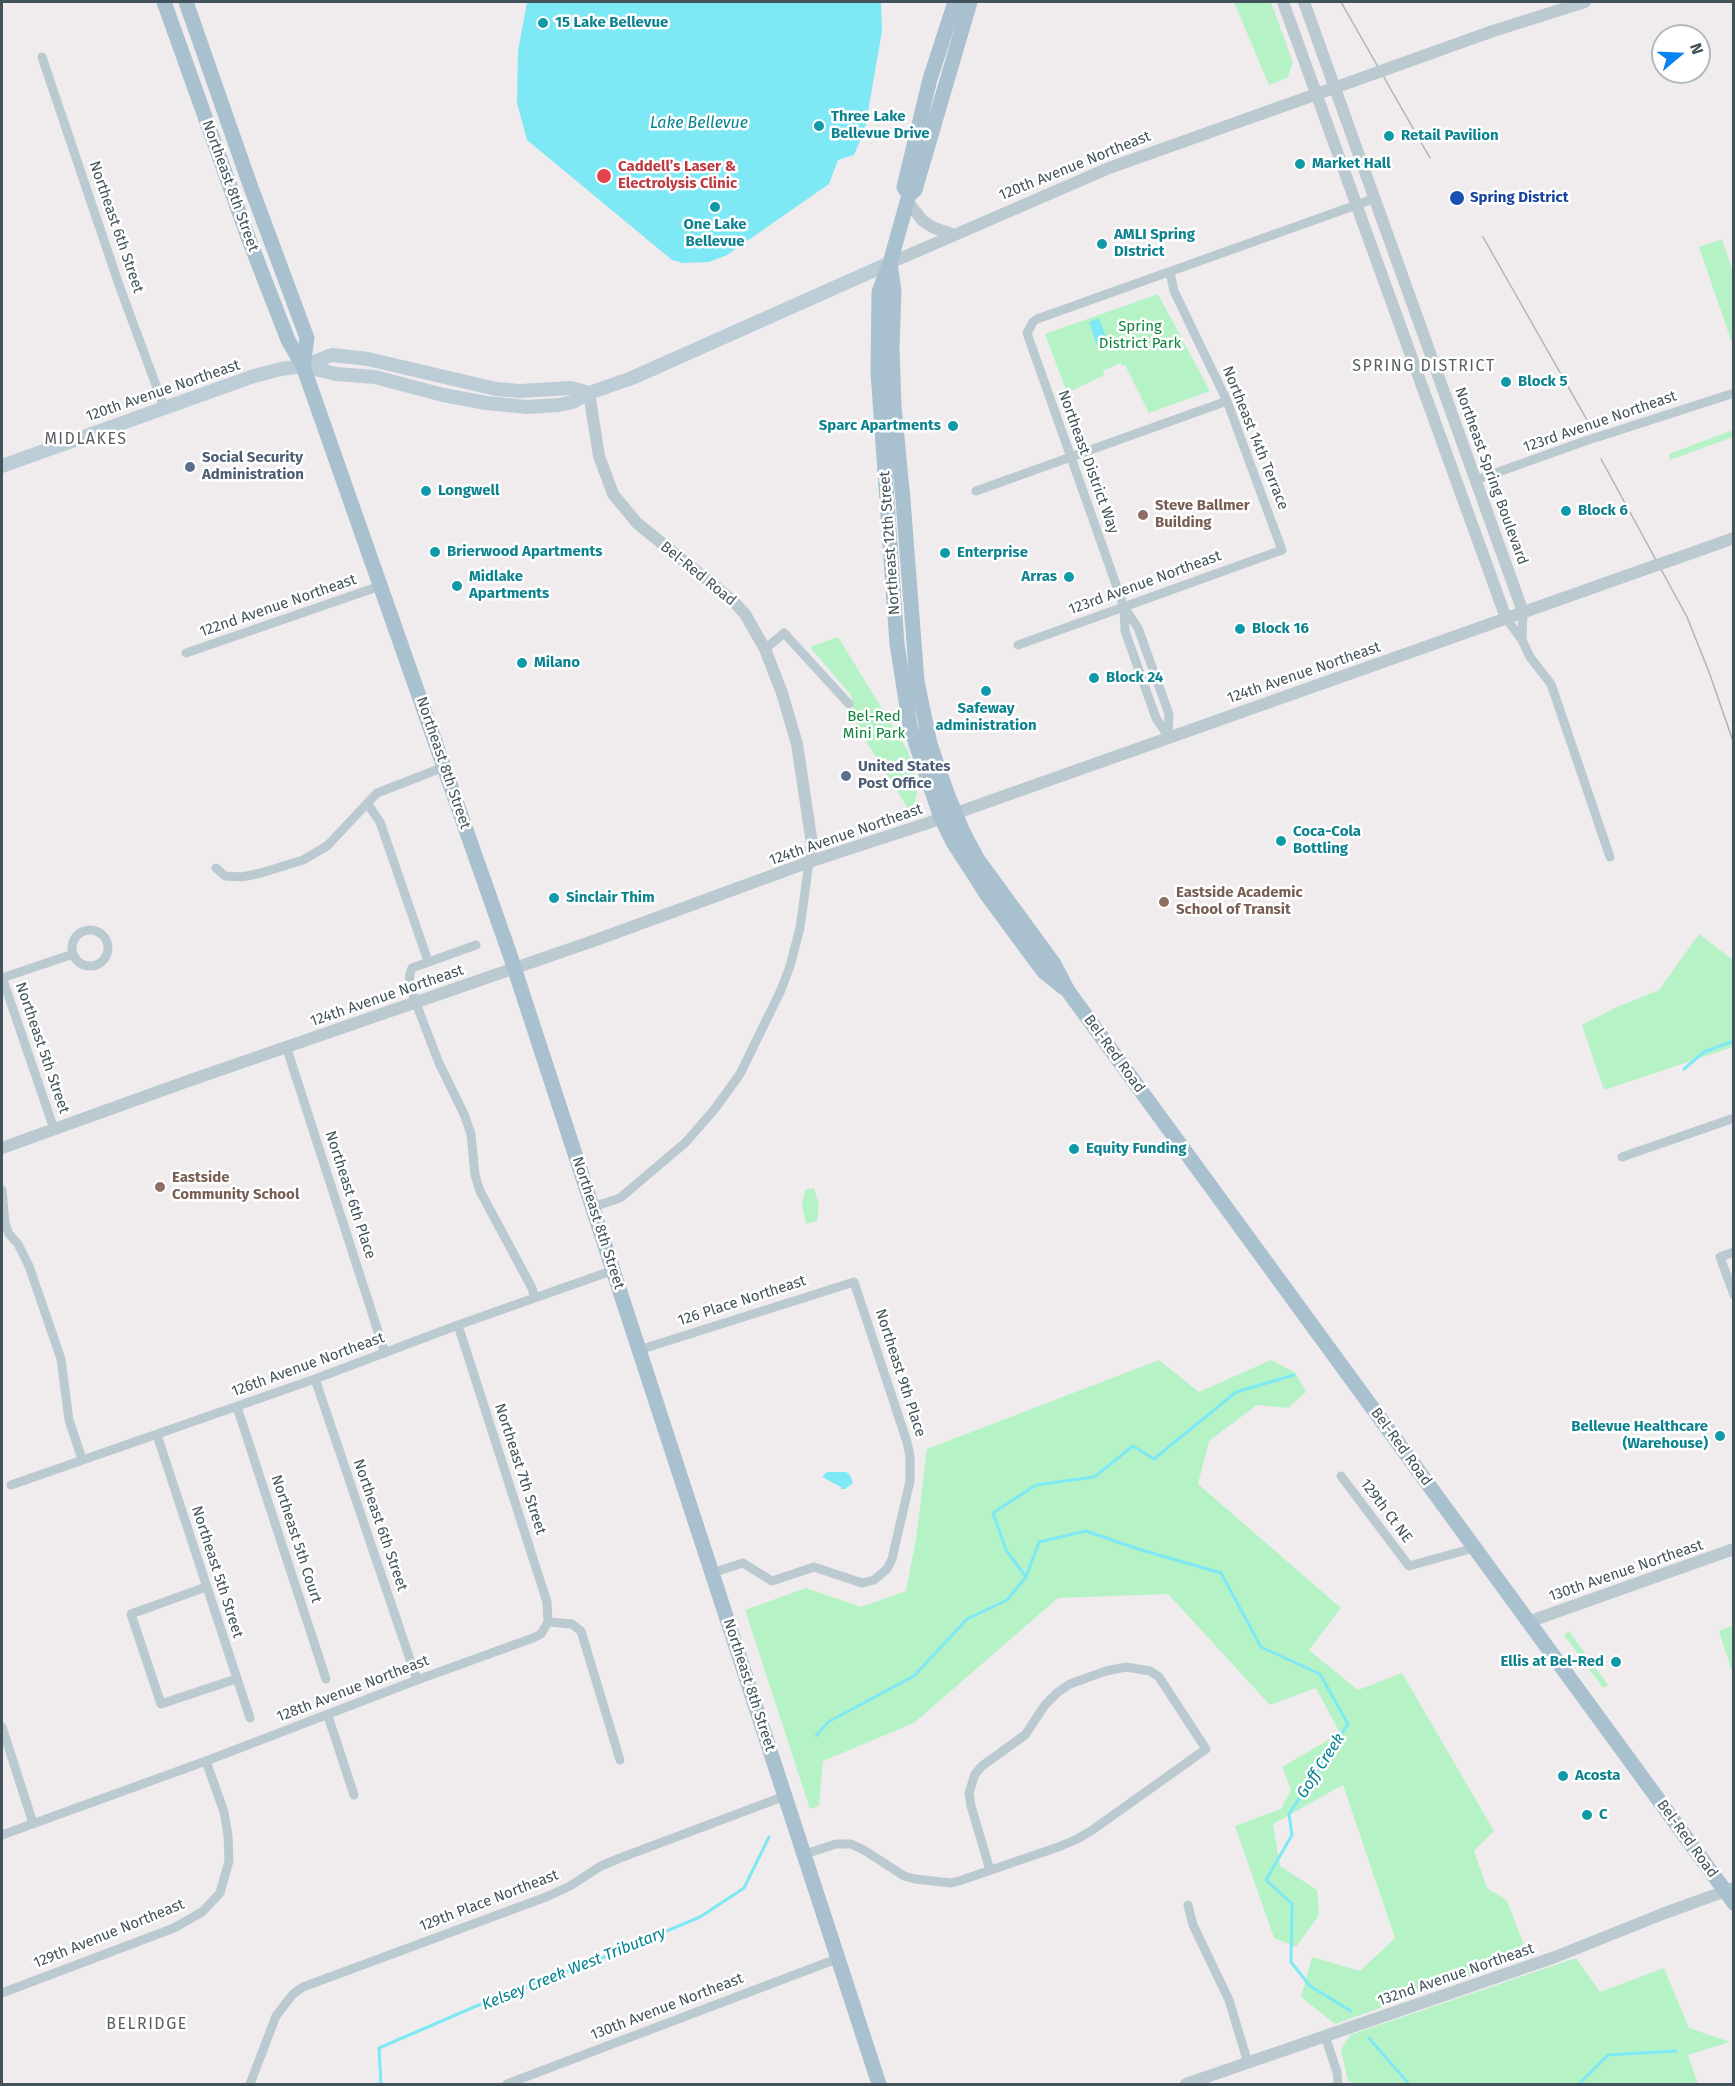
<!DOCTYPE html>
<html>
<head>
<meta charset="utf-8">
<style>
	body { margin:0 }
	#map { position:relative; width:1735px; height:2086px; overflow:hidden; background:#f0eced; font-family:"Fira Sans",sans-serif }
	canvas { display:block }
	.frame { position:absolute; inset:0; border:3px solid #43535c; pointer-events:none }
	.north { position:absolute; left:1651px; top:24px; width:60px; height:60px; box-sizing:border-box; background:#fff; border:2px solid #b4babe; border-radius:50%; rotate:71deg; font-size:16px; font-weight:700; line-height:24px; text-align:center; color:#43535c }
	.north::after { content:''; display:block; margin:auto; width:21px; height:27px; background:#0784f0; clip-path:polygon(50% 0,100% 100%,50% 72%,0 100%) }
</style>
</head>
<body>
<div id="map">
<canvas width="1735" height="2086"></canvas>
<div class="frame"></div>
<div class="north">N</div>
</div>
<script>
const ctx = document.querySelector('canvas').getContext('2d');
ctx.lineJoin = 'round';
function fillPath(path, color) { ctx.fillStyle = color; ctx.fill(path, 'evenodd'); }
const poly = rows => new Path2D(rows.map(r => 'M' + r).join(''));
function stroke(path, color, width, dash) { ctx.strokeStyle = color; ctx.lineWidth = width; ctx.lineCap = dash ? 'butt' : 'round'; ctx.setLineDash(dash || []); ctx.stroke(path); }
function label(font, color, halo, rows, align = 'center') {
  ctx.font = font + ' "Fira Sans",sans-serif'; ctx.lineWidth = 5; ctx.setLineDash([]); ctx.textBaseline = 'middle'; ctx.strokeStyle = halo; ctx.fillStyle = color; for (const [text, x, y, turn = 0] of rows) {
    ctx.save(); ctx.translate(x, y); ctx.rotate((+turn || 0) * Math.PI / 180); ctx.textAlign = isNaN(turn) ? turn : align; if (halo) ctx.strokeText(text, 0, 0); ctx.fillText(text, 0, 0); ctx.restore();
  }
}
fillPath(poly([
	[1234,2,1271,2,1293,63,1287,78,1269,85],
	[1722,239,1733,272,1733,346,1699,247],
	[1158,294,1210,391,1149,413,1125,365,1122,366,1120,363,1103,371,1104,375,1067,393,1045,334],
	[1733,430,1733,437,1670,460,1669,454],
	[838,637,908,751,918,786,915,803,909,810,856,725,851,695,810,647],
	[1699,934,1733,960,1733,1047,1604,1090,1582,1025,1617,1007,1659,990],
	[814,1188,819,1205,817,1221,806,1224,802,1205,805,1190],
	[1159,1360,1199,1392,1271,1360,1295,1372,1306,1392,1288,1408,1257,1405,1209,1441,1198,1484,1341,1608,1309,1650,1358,1690,1402,1673,1494,1831,1474,1851,1487,1888,1507,1901,1528,1955,1335,2024,1301,1997,1312,1957,1360,1971,1395,1938,1343,1785,1273,1824,1280,1866,1317,1890,1319,1915,1296,1947,1274,1938,1235,1826,1281,1809,1291,1789,1282,1767,1340,1733,1316,1688,1270,1705,1168,1594,1058,1598,914,1723,823,1761,819,1806,810,1809,745,1610,806,1588,861,1607,906,1591,916,1539,927,1449],
	[1733,1625,1734,1625,1733,1675,1719,1631],
	[1569,1631,1608,1685,1603,1688,1564,1635],
	[1576,1958,1600,1992,1664,1968,1689,2028,1730,2042,1688,2055,1698,2084,1355,2084,1348,2081,1341,2050,1350,2035]
]), '#b5f3c7');
fillPath(poly([
	[527,2,881,2,882,31,865,129,854,155,838,160,829,184,727,255,709,262,683,263,672,260,527,140,517,103,518,51],
	[1099,318,1108,342,1097,346,1089,322],
	[827,1472,846,1472,850,1475,853,1483,845,1489,841,1489,841,1487,822,1477]
]), '#7ee8f5');
stroke(poly([
	[1684,1069,1704,1052,1734,1041],
	[1026,1577,1039,1542,1086,1531,1138,1549,1221,1573,1261,1647,1320,1674,1348,1724,1289,1814,1292,1835,1266,1880,1292,1904,1291,1962,1310,1986,1351,2011],
	[816,1736,828,1722,914,1676,967,1619,1007,1600,1026,1577,1006,1550,993,1513,1036,1485,1094,1477,1133,1446,1154,1459,1236,1392,1294,1375],
	[1369,2038,1409,2084],
	[381,2084,379,2048,488,2001,610,1955,700,1917,744,1888,769,1837],
	[1579,2084,1608,2055,1676,2051]
]), '#7ee8f5', 3);
stroke(poly([
	[42,57,118,282,164,407],
	[1601,436,1734,393],
	[1476,480,1585,441],
	[976,491,1227,401],
	[1124,607,1125,631,1156,718,1168,736],
	[1523,612,1522,640,1530,657,1551,684,1610,857],
	[1506,618,1522,640],
	[1018,645,1282,550,1227,401,1174,291,1170,272],
	[765,649,784,633,849,704],
	[186,653,380,586],
	[1168,737,1169,714,1138,628,1124,607,1027,333,1033,322,1037,319,1376,198],
	[367,803,380,822,428,961],
	[216,868,225,876,242,877,261,873,303,860,327,846,377,793,444,767],
	'72 948a18 18 0 1 1 36 0a18 18 0 1 1-36 0Z',
	[476,945,412,968,410,974,409,985,439,1063,464,1114,471,1134,475,1175,480,1191,532,1288,535,1298],
	[2,977,54,1129],
	[2,978,73,954],
	[286,1046,385,1353],
	[1622,1157,1734,1118],
	[2,1190,5,1223,9,1234,18,1244,29,1266,61,1359,69,1420,82,1459],
	[593,1207,620,1198,685,1143,714,1110,740,1074,781,990,790,966,800,928,809,862],
	[1734,1252,1720,1257,1734,1295],
	[458,1325,547,1602,548,1622],
	[639,1350,854,1282,907,1442,910,1456,910,1481,892,1559,887,1569,874,1580,862,1583,814,1567,772,1581,743,1563,712,1573],
	[315,1379,417,1680],
	[237,1407,326,1679],
	[157,1435,250,1718],
	[1341,1476,1409,1566,1474,1548],
	[11,1485,315,1379,458,1325,614,1270],
	[206,1587,131,1614,161,1704,236,1679],
	[328,1716,354,1795],
	[2,1727,33,1823],
	[2,1835,206,1761,417,1680,533,1638,541,1634,548,1622,572,1624,581,1631,620,1760],
	[805,1854,836,1844,851,1844,864,1850,904,1876,915,1879,951,1883,959,1881,1061,1846,1077,1839,1091,1831,1206,1749,1159,1677,1150,1671,1126,1667,1106,1671,1070,1684,1058,1692,1045,1705,1025,1735,982,1766,975,1774,969,1793,971,1806,990,1870],
	[1188,1905,1193,1925,1229,2000,1248,2063],
	[2,1993,174,1928,202,1912,220,1893,229,1861,228,1835,224,1812,206,1761],
	[1325,2036,1337,2072,1338,2084],
	[250,2084,276,2016,293,1994,303,1987,546,1897,570,1886,601,1866,620,1858,785,1796],
	[507,2084,839,1958]
]), '#bbcad1', 9);
stroke(poly([
	[1283,2,1506,618],
	[1304,2,1523,612],
	[1398,65,1493,31,1585,2],
	[907,201,923,221,934,228,955,235],
	[890,263,1109,168,1373,74],
	[589,393,599,456,613,494,637,523,733,601,745,614,765,649,782,693,797,744,812,844,809,862],
	[1672,560,1734,538],
	[2,1148,188,1081,596,940,809,862,928,823,1654,566],
	[1528,1622,1734,1549],
	[1186,2084,1555,1957,1665,1913,1734,1888]
]), '#bbcad1', 12);
stroke(poly([
	[303,366,336,374,375,377,443,395,486,403,527,407,559,405,573,402,589,393,632,378,890,263],
	[2,466,254,376,281,369,303,366,332,355,368,359,496,389,520,391,571,388,589,393]
]), '#bdcdd8', 14);
stroke(poly([
	[164,2,248,237,288,340,303,366,509,952,879,2084],
	[186,2,249,182,307,338,303,366],
	[970,2,915,190,909,195,890,263,879,292,878,372,897,644,910,726,941,818,953,842,987,895,1044,972,1064,988],
	[909,195,904,187,930,79,955,2],
	[890,263,894,291,892,348,894,406,903,500,917,681,930,744,947,793,963,832,978,860,1054,964,1068,991,1734,1903]
]), '#a9c0cf', 15);
stroke(poly([
	[1341,2,1430,158],
	[1483,237,1587,420],
	[1601,459,1687,617,1709,672,1734,744]
]), '#aeb3b8', 1.5);
stroke(poly([
	[1585,441,1601,436]
]), '#bbcad1', 9);
stroke(poly([
	[1373,74,1398,65],
	[1654,566,1672,560]
]), '#bbcad1', 12);
for (const [x, y, r, color] of [
	[543,23,6,"#0f9aa8"],
	[819,126,6,"#0f9aa8"],
	[1389,136,6,"#0f9aa8"],
	[1300,164,6,"#0f9aa8"],
	[604,176,8,"#e0444e"],
	[1457,198,8,"#1a4fb4"],
	[715,207,6,"#0f9aa8"],
	[1102,244,6,"#0f9aa8"],
	[1506,382,6,"#0f9aa8"],
	[953,426,6,"#0f9aa8"],
	[190,467,6,"#5c6f8a"],
	[426,491,6,"#0f9aa8"],
	[1566,511,6,"#0f9aa8"],
	[1143,515,6,"#8d6e63"],
	[435,552,6,"#0f9aa8"],
	[945,553,6,"#0f9aa8"],
	[1069,577,6,"#0f9aa8"],
	[457,586,6,"#0f9aa8"],
	[1240,629,6,"#0f9aa8"],
	[522,663,6,"#0f9aa8"],
	[1094,678,6,"#0f9aa8"],
	[986,691,6,"#0f9aa8"],
	[846,776,6,"#5c6f8a"],
	[1281,841,6,"#0f9aa8"],
	[554,898,6,"#0f9aa8"],
	[1164,902,6,"#8d6e63"],
	[1074,1149,6,"#0f9aa8"],
	[160,1187,6,"#8d6e63"],
	[1720,1436,6,"#0f9aa8"],
	[1616,1662,6,"#0f9aa8"],
	[1563,1776,6,"#0f9aa8"],
	[1587,1815,6,"#0f9aa8"]
]) { const dot = new Path2D(); dot.arc(x, y, r, 0, 2 * Math.PI); ctx.fillStyle = color; ctx.fill(dot); stroke(dot, '#fff', 2); }
label('bold 15px', '#0d838f', '#fff', [
	["15 Lake Bellevue",555,23],
	["Three Lake",831,117],
	["Bellevue Drive",831,134],
	["Retail Pavilion",1401,136],
	["Market Hall",1312,164],
	["One Lake",715,225,"center"],
	["Bellevue",715,242,"center"],
	["AMLI Spring",1114,235],
	["DIstrict",1114,252],
	["Block 5",1518,382],
	["Sparc Apartments",941,426,"right"],
	["Longwell",438,491],
	["Block 6",1578,511],
	["Brierwood Apartments",447,552],
	["Enterprise",957,553],
	["Midlake",469,577],
	["Apartments",469,594],
	["Arras",1057,577,"right"],
	["Block 16",1252,629],
	["Milano",534,663],
	["Block 24",1106,678],
	["Safeway",986,709,"center"],
	["administration",986,726,"center"],
	["Coca-Cola",1293,832],
	["Bottling",1293,849],
	["Sinclair Thim",566,898],
	["Equity Funding",1086,1149],
	["Bellevue Healthcare",1708,1427,"right"],
	["(Warehouse)",1708,1444,"right"],
	["Ellis at Bel-Red",1604,1662,"right"],
	["Acosta",1575,1776],
	["C",1599,1815]
], 'left');
label('15px', '#43535c', '#fff', [
	["120th Avenue Northeast",1075,166,-22],
	["Northeast 8th Street",230,186,70],
	["Northeast 6th Street",116,227,71],
	["120th Avenue Northeast",163,391,-19],
	["123rd Avenue Northeast",1600,422,-19],
	["Northeast 14th Terrace",1255,438,68],
	["Northeast District Way",1088,462,70],
	["Northeast Spring Boulevard",1491,476,70],
	["Northeast 12th Street",890,543,-94],
	["Bel-Red Road",698,574,39],
	["123rd Avenue Northeast",1145,583,-20],
	["122nd Avenue Northeast",278,606,-19],
	["124th Avenue Northeast",1304,673,-19],
	["Northeast 8th Street",443,763,71],
	["124th Avenue Northeast",846,835,-19],
	["124th Avenue Northeast",387,996,-19],
	["Northeast 5th Street",42,1048,71],
	["Bel-Red Road",1114,1054,54],
	["Northeast 6th Place",350,1195,72],
	["Northeast 8th Street",598,1223,72],
	["126 Place Northeast",742,1301,-18],
	["126th Avenue Northeast",308,1365,-20],
	["Northeast 9th Place",900,1373,72],
	["Bel-Red Road",1401,1447,54],
	["Northeast 7th Street",520,1469,72],
	["129th Ct NE",1386,1511,53],
	["Northeast 6th Street",380,1525,71],
	["Northeast 5th Court",296,1539,72],
	["130th Avenue Northeast",1626,1571,-19],
	["Northeast 5th Street",217,1572,72],
	["Northeast 8th Street",749,1685,72],
	["128th Avenue Northeast",353,1689,-21],
	["Bel-Red Road",1687,1839,54],
	["129th Place Northeast",489,1901,-21],
	["129th Avenue Northeast",109,1934,-22],
	["132nd Avenue Northeast",1456,1975,-19],
	["130th Avenue Northeast",667,2007,-21]
]);
label('bold 15px', '#be3a42', '#fff', [
	["Caddell’s Laser &",618,167],
	["Electrolysis Clinic",618,184]
], 'left');
label('bold 15px', '#164399', '#fff', [
	["Spring District",1470,198]
], 'left');
label('15px', '#0d843d', '#fff', [
	["Spring",1140,327],
	["District Park",1140,344],
	["Bel-Red",874,717],
	["Mini Park",874,734]
]);
label('bold 15px', '#4e5e75', '#fff', [
	["Social Security",202,458],
	["Administration",202,475],
	["United States",858,767],
	["Post Office",858,784]
], 'left');
label('bold 15px', '#785e54', '#fff', [
	["Steve Ballmer",1155,506],
	["Building",1155,523],
	["Eastside Academic",1176,893],
	["School of Transit",1176,910],
	["Eastside",172,1178],
	["Community School",172,1195]
], 'left');
label('italic 16px', '#038392', '#fff', [
	["Lake Bellevue",699,124],
	["Goff Creek",1321,1766,-57],
	["Kelsey Creek West Tributary",574,1969,-22]
]);
ctx.letterSpacing = '1.5px';
label('16px', '#595e63', '#fff', [
	["SPRING DISTRICT",1424,367],
	["MIDLAKES",86,440],
	["BELRIDGE",147,2025]
]);
ctx.letterSpacing = '0px';
</script>
</body>
</html>
